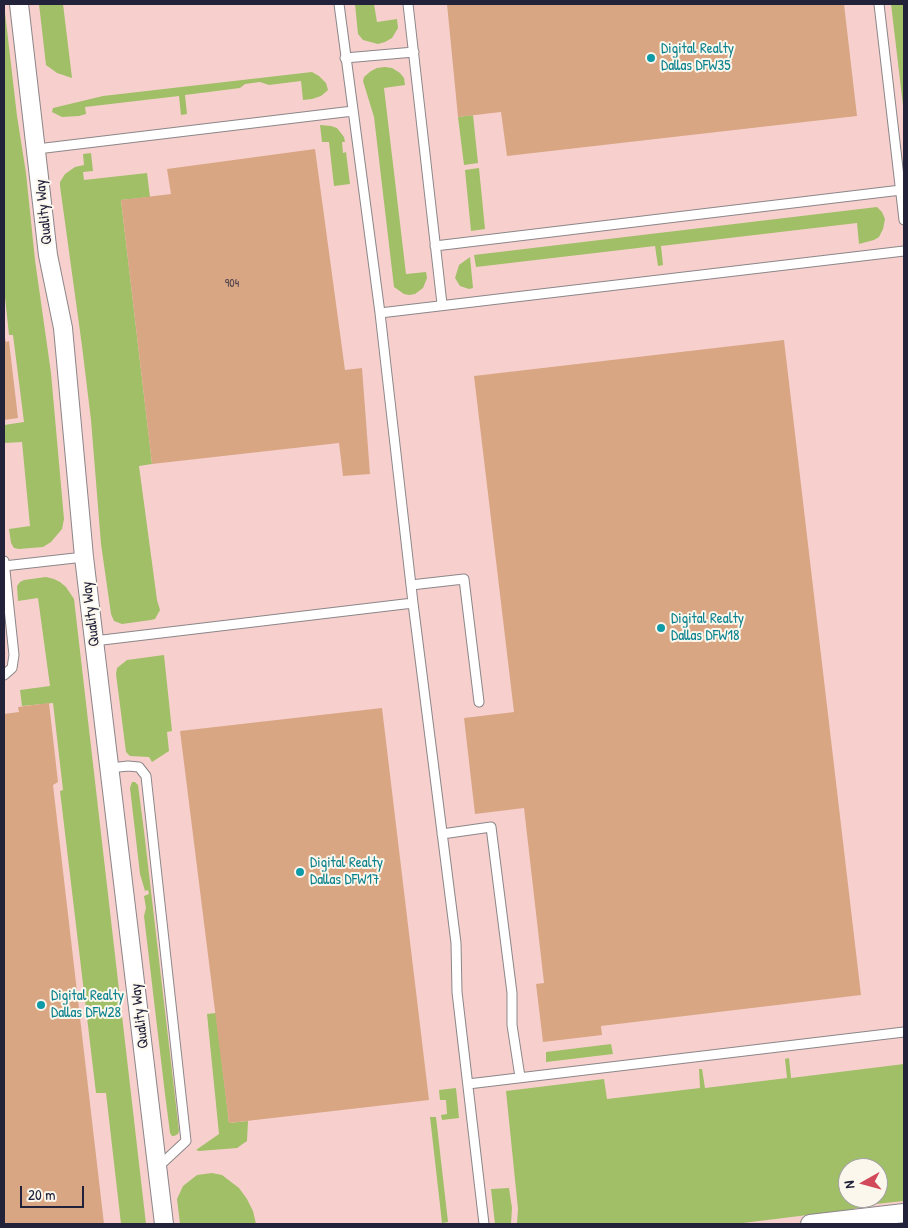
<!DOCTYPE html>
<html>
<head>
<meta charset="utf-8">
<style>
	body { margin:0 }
	#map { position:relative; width:908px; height:1228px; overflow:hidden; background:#f7e9d4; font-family:"Patrick Hand",sans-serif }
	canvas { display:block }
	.frame { position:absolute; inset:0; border:5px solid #22223b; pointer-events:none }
	.north { position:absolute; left:838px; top:1158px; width:50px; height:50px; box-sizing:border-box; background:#fbf7ec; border:1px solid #a4a2a5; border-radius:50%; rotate:263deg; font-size:14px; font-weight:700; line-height:20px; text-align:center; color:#22223b }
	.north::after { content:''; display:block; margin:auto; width:18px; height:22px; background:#d1495b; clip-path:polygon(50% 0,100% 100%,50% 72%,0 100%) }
	.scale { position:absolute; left:20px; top:1186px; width:64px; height:22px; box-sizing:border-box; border:2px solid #22223b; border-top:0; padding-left:6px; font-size:15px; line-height:18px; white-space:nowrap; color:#22223b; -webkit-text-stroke:4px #fbf7ec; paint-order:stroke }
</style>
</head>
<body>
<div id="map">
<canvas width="908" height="1228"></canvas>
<div class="frame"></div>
<div class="north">N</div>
<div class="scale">20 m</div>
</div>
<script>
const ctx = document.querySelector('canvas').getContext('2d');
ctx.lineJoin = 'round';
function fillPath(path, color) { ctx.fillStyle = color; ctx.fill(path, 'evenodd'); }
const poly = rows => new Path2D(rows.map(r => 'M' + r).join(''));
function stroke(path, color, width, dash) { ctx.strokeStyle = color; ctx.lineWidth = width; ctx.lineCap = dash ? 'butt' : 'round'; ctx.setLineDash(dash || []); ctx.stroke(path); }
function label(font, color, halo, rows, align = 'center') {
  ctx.font = font + ' "Patrick Hand",sans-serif'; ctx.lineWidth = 4; ctx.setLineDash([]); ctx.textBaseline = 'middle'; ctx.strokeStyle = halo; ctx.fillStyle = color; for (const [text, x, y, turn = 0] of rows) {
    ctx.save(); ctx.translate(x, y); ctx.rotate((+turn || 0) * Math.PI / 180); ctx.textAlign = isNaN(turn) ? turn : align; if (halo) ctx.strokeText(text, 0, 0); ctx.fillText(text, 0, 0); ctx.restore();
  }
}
fillPath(poly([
	[4,4,904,4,904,1224,4,1224],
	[848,1168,878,1168,878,1198,848,1198]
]), '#f7d0ce');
fillPath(poly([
	[4,4,17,116,26,173,35,260,51,373,64,519,62,529,51,542,43,547,19,549,14,548,11,543,9,529,30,526,22,442,4,443,4,425,24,422,13,335,9,335,4,288],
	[39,4,63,4,72,78,57,73,46,65],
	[355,4,374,4,377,22,397,19,398,28,392,38,385,42,378,44,363,40,358,34],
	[891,4,904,4,904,44,903,47,904,47,904,114],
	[385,67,392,68,400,73,404,78,405,85,384,88,406,274,426,272,427,278,423,288,415,294,409,295,404,294,394,287,374,117,363,81,364,77,371,71,377,68],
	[312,72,319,76,326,83,328,90,321,96,312,99,303,100,301,81,269,85,260,82,245,84,240,88,185,95,187,114,181,115,179,96,85,107,86,114,79,116,62,117,52,112,53,108,103,96],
	[473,115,478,163,464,165,458,117],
	[320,125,331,126,337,128,344,137,345,142,342,142,343,153,346,152,350,184,334,186,329,142,322,142],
	[91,153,93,171,83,172,84,180,147,173,150,197,121,200,152,464,139,466,157,600,160,610,155,619,151,620,122,624,114,621,111,614,101,544,91,420,82,346,60,186,60,182,65,174,75,167,84,165,83,154],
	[479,168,485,229,471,231,465,170],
	[877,207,882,212,885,219,883,229,879,237,874,240,859,244,857,223,661,246,663,265,658,266,655,246,476,267,474,255],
	[470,257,473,288,469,289,460,286,455,278,459,265],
	[46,577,54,579,60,582,66,587,74,599,146,1224,121,1224,106,1093,96,1093,60,791,63,790,53,703,22,706,20,690,50,686,38,598,18,601,17,586,20,582,24,580],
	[164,655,172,731,167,732,169,751,152,762,149,757,130,756,126,752,116,674,117,668,127,660],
	[132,782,135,782,138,785,144,831,179,1131,178,1134,174,1136,172,1136,170,1133,165,1094,144,916,146,908,144,896,149,894,148,890,145,891,140,874,130,788],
	[216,1013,229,1123,248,1121,247,1141,237,1148,199,1151,196,1150,219,1134,207,1014],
	[611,1044,613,1054,546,1062,546,1052],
	[789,1058,791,1078,904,1064,904,1201,876,1204,848,1210,735,1224,517,1224,518,1209,506,1091,604,1079,607,1099,700,1088,699,1069,702,1069,705,1088,787,1078,785,1059],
	[848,1168,878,1168,878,1198,848,1198],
	[456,1088,459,1118,442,1120,441,1115,447,1114,446,1100,440,1100,439,1090],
	[430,1117,436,1117,448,1222,442,1223],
	[212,1173,222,1175,239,1188,247,1199,253,1211,256,1224,180,1224,177,1199,183,1186,197,1175],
	[509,1188,512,1208,511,1224,495,1224,491,1189]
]), '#a0bf67');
fillPath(poly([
	[447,4,844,4,857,116,507,156,501,112,458,117],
	[315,149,345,370,362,368,370,474,343,476,339,443,152,464,121,200,171,194,167,169],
	[4,335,6,342,9,341,18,418,4,420],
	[784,340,861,995,601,1026,602,1035,543,1042,536,984,544,983,524,808,475,814,464,718,514,712,474,376],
	[49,703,58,782,53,785,104,1224,4,1224,4,714,19,712,18,707],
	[382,708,429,1100,229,1123,180,731]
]), '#d9a684');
const service = poly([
	[339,4,380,313],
	[408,4,442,304],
	[879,4,904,220],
	[345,58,414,52],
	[37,149,353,111],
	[435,246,901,190],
	[4,561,14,655,12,668,4,675],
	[4,566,84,557],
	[411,585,464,579,479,702],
	[413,603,456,943,457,992,484,1224],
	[94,641,413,603,380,313,904,251],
	[110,768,128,766,139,767,146,776,186,1141,157,1168],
	[442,834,491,827,512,993,512,1025,520,1077],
	[468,1084,904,1032]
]);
const minor = poly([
	[19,4,48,255,63,328,84,557,164,1224],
	[810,1224,904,1213]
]);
stroke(service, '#8c8688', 11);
stroke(minor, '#8c8688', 20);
stroke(service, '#fff', 9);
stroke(minor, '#fff', 18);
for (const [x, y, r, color] of [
	[651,58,5,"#0f9aa8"],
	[661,628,5,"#0f9aa8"],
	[300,872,5,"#0f9aa8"],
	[41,1005,5,"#0f9aa8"]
]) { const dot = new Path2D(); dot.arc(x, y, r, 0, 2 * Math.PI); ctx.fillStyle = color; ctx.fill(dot); stroke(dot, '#fbf7ec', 2); }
label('12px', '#50434d', null, [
	["904",232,284]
]);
label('15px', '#0d838f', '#fbf7ec', [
	["Digital Realty",661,49],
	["Dallas DFW35",661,66],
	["Digital Realty",671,619],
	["Dallas DFW18",671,636],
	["Digital Realty",310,863],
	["Dallas DFW17",310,880],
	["Digital Realty",51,996],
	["Dallas DFW28",51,1013]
], 'left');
label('15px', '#22223b', '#fbf7ec', [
	["Quality Way",44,212,-96],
	["Quality Way",91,614,-97],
	["Quality Way",140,1016,-97]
]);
</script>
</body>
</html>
